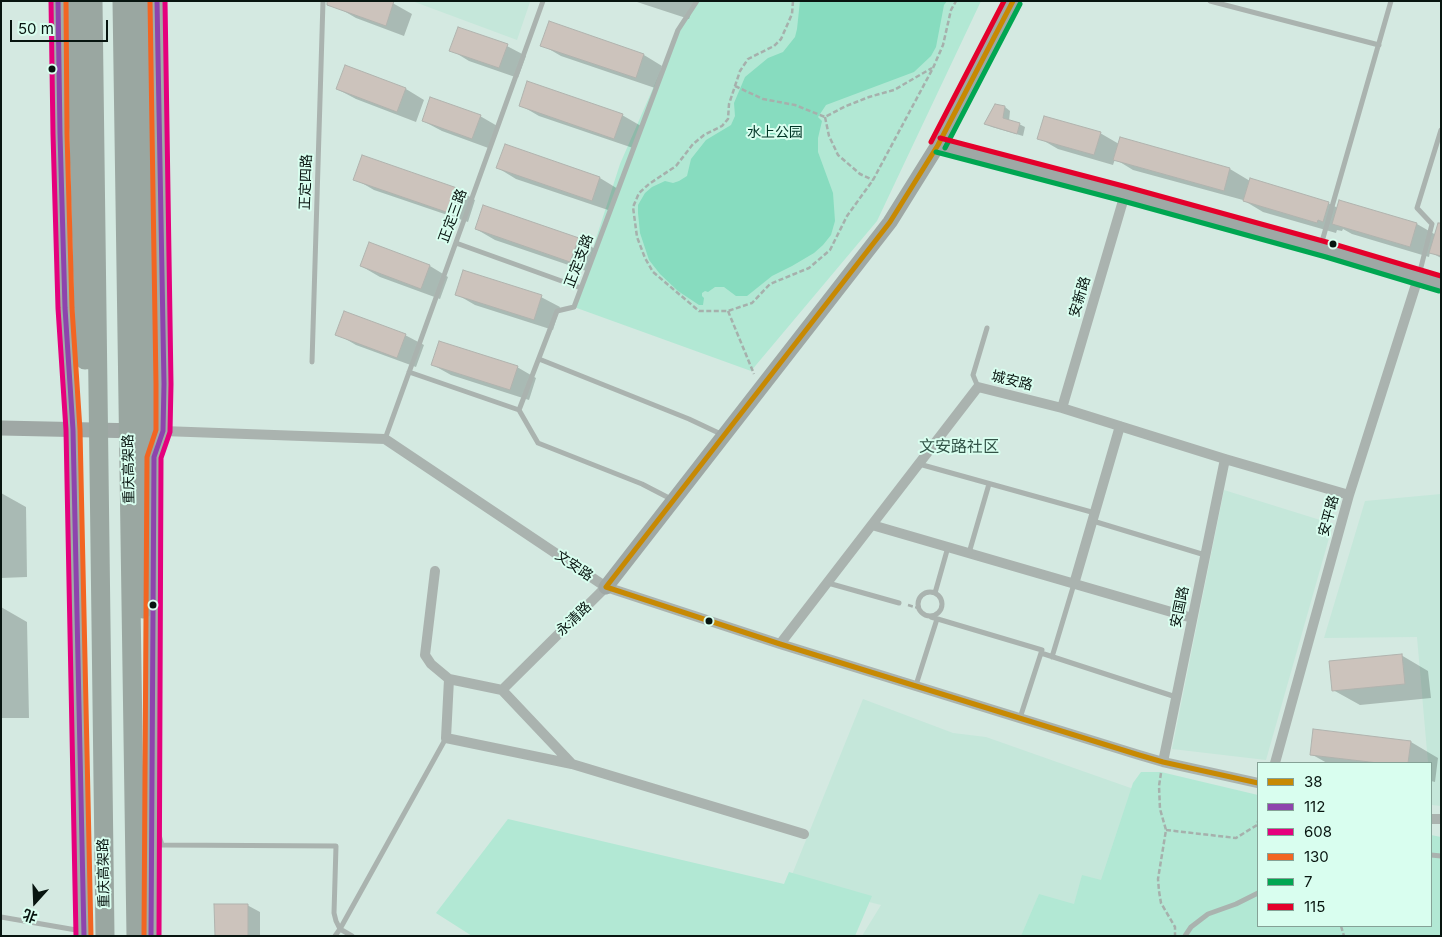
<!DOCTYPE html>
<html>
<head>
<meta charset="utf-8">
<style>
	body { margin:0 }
	#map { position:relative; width:1442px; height:937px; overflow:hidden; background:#d4e9e1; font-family:Inter,"Noto Sans SC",sans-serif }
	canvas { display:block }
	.frame { position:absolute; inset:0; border:2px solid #081510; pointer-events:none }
	.legend { position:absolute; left:1257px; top:762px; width:175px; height:165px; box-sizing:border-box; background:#d9feef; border:1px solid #85a196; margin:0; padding:6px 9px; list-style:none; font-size:15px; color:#081510 }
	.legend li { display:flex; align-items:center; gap:10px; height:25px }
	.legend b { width:25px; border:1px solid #85a196 }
	.north { position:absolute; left:10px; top:877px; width:50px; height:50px; -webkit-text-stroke:4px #d9feef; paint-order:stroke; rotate:200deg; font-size:14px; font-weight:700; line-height:20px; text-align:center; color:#081510 }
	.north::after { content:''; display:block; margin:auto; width:18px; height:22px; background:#081510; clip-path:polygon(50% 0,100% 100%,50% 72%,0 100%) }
	.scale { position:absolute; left:10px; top:20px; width:98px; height:22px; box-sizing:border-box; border:2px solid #081510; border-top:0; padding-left:6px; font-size:15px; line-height:18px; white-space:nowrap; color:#081510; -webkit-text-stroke:4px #d9feef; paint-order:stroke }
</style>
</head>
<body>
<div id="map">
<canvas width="1442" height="937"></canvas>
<div class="frame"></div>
<ul class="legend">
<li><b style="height:6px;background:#c78903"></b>38</li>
<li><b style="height:6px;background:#8e44ad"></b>112</li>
<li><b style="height:6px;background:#e5007d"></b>608</li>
<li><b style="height:6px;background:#f26522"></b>130</li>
<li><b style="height:6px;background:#00a651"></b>7</li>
<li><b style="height:6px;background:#e4002b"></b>115</li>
</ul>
<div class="north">北</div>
<div class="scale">50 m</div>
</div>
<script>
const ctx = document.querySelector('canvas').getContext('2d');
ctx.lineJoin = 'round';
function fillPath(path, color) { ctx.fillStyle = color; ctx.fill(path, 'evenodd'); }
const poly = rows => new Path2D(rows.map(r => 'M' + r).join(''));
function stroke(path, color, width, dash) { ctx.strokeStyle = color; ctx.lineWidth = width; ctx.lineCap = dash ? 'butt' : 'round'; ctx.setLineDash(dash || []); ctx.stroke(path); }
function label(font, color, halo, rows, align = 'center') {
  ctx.font = font + ' Inter,"Noto Sans SC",sans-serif'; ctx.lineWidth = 4; ctx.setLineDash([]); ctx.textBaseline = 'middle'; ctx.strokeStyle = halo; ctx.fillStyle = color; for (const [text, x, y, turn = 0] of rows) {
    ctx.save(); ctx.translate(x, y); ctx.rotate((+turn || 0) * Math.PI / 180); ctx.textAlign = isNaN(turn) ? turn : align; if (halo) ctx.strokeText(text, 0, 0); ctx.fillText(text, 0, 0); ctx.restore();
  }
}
fillPath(poly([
	[412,1,530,1,530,2,517,40],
	[1224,490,1333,524,1266,760,1172,749],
	[1441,494,1441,806,1432,805,1431,763,1428,763,1417,637,1324,638,1365,501],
	[863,699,953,733,986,737,1142,792,1113,894,1080,916,1033,936,862,936,881,905,789,882]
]), '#c5e7da');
fillPath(poly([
	[696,1,981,1,877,221,751,371,574,307,620,164,681,24],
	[1141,772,1161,772,1258,795,1258,926,1431,926,1431,835,1441,837,1441,936,1021,936,1039,894,1074,904,1082,875,1101,880,1133,783],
	[508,819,784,884,789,872,872,896,855,936,472,936,436,913]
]), '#b2e8d4');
fillPath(poly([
	[800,1,947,1,944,5,936,47,931,56,914,72,826,105,818,117,822,121,818,138,818,152,833,193,835,221,831,235,823,245,814,253,792,266,772,276,747,296,736,296,724,287,715,287,708,292,705,291,702,293,702,296,704,298,703,305,699,305,678,291,660,274,649,260,640,233,638,213,638,205,645,193,652,187,665,181,673,183,679,181,687,176,691,159,706,140,731,125,735,116,734,103,745,77,768,58,783,52,795,37,797,29]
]), '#87dcbf');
fillPath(poly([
	[389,1,412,14,404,36,356,18,337,7],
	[634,1,695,1,689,19],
	[550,23,644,55,662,66,655,88,561,56,542,45],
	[507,46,526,56,518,78,469,61,451,50],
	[346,67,406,89,424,100,416,122,356,99,337,89],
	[520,105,622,115,641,126,633,148,539,116],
	[1005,107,1010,111,1009,121,1019,124,1025,127,1023,136,992,127,986,124],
	[480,116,499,127,491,149,442,131,423,121],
	[1100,133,1119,144,1230,169,1250,181,1328,203,1338,208,1340,202,1417,224,1436,235,1441,233,1441,258,1430,252,1429,257,1352,234,1343,229,1342,231,1337,230,1336,233,1263,212,1243,200,1133,170,1115,159,1113,165,1058,149,1039,138],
	[363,157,457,189,475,200,468,222,374,190,355,179],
	[498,168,600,178,618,189,611,211,516,179],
	[476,229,578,239,597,250,589,272,495,240],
	[370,244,430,266,448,277,440,299,380,277,361,266],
	[456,294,541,297,560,307,553,330,475,305],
	[337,334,405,335,424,345,416,367,356,345],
	[433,365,517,367,536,378,529,400,451,375],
	[1,493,26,507,27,577,1,578],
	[1,607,27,622,29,718,1,718],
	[1401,655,1428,671,1431,698,1360,705,1333,690],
	[1411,742,1438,758,1435,782,1431,781,1431,763,1327,763,1311,754],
	[247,905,260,912,260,936,216,936]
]), '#0003');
const building = poly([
	[327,1,394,1,386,26,327,5,327,1],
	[549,21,644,54,636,78,540,46,549,21],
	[458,27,508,44,499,68,449,51,458,27],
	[345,65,406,88,397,112,336,89,345,65],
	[527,81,623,114,614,139,519,106,527,81],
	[430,97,481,115,472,139,422,121,430,97],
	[995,104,1005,106,1003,118,1020,123,1017,134,984,124,995,104],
	[1044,116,1101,132,1094,155,1037,139,1044,116],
	[1120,137,1230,168,1224,191,1113,160,1120,137],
	[505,144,600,177,592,201,496,168,505,144],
	[362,155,457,188,449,213,353,180,362,155],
	[1250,178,1329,202,1323,222,1318,220,1317,223,1243,201,1250,178],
	[1339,200,1417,223,1410,247,1332,224,1339,200],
	[483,205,579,238,570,262,475,229,483,205],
	[1438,223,1441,223,1441,256,1429,253,1438,223],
	[369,242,430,265,421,289,360,266,369,242],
	[463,270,542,295,534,320,455,295,463,270],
	[344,311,406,334,397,358,335,335,344,311],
	[439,341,518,366,510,390,431,365,439,341],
	[1402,654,1405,684,1332,691,1329,661,1402,654],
	[1313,729,1411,741,1408,763,1378,763,1310,755,1313,729],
	[214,904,248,904,248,936,215,936,214,904]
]);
fillPath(building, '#ccc3bc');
stroke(building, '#b0b3ae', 1);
stroke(poly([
	[793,1,792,14,781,39,774,46,748,59,740,71,729,104,728,119,722,126,704,135,693,144,676,166,649,184,639,193,633,207,637,237,645,258,653,272,699,311,728,311,752,303,770,284,809,268,830,250,847,216,873,180,933,68,943,45,951,10,956,1],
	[735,86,763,99,795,105,825,117,846,106,869,97,894,90,932,68],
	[825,117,829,136,838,155,860,174,873,180],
	[728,311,754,374],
	[908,605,918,608],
	[1161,773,1159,786,1160,809,1166,830,1158,879,1159,891,1161,903,1175,927,1175,936],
	[1166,830,1236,838,1257,825,1258,821],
	[1341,926,1344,936]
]), '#a6b0ac', 2.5, [5, 2.5]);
stroke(poly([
	[1210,1,1379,45],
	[456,243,581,288],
	[1321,245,1391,1],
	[1419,275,1432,224,1417,208,1441,130],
	[539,359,689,419,723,435],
	[312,362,323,1],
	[409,372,519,410,557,311,574,307,678,30,697,1],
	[978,387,973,375,987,328],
	[519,410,538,443,642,484,671,499],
	[385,439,543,1],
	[919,464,1095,513],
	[1093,521,1205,555],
	[969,553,989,484],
	[828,583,899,603],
	'918 604a12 12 0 1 1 24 0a12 12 0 1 1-24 0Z',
	[935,593,948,547],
	[931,617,1042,650,1041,653,1176,697],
	[1052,657,1074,584],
	[916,685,937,619],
	[1020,718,1041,653],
	[158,832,162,845,336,846,334,913,336,921,340,929,352,936],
	[1431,855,1441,856],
	[1,917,82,931],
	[335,936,340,929,446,738],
	[1185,936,1191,927,1208,914,1236,904,1258,893]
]), '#aab3af', 5);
stroke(poly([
	[1062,408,1125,194],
	[163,431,385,439,606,587,780,644,1139,755,1163,762,1258,783],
	[872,525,1192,618],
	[435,571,425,655,431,664,449,679],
	[1074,584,1120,426],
	[780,644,978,387,1062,408,1225,459,1349,495],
	[502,690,606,587],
	[1163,762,1225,459],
	[1275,763,1349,495,1418,278],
	[572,764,502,690,449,679,446,738,572,764,804,834],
	[1431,819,1441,819]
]), '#aab3af', 10);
stroke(poly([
	[938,145,1125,194,1328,250,1441,284],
	[1,428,140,431],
	[606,587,890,222,938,145,1013,1]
]), '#9fa8a5', 15);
stroke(poly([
	[58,1,60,134,65,308,73,430,84,936],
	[151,936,154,457,163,431,164,384,157,1]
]), '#a1aca7', 16);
stroke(poly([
	[75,1,85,360],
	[93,1,105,936],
	[122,1,136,936],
	[140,1,146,397,143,609]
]), '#9aa7a1', 19);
stroke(poly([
	[606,587,890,222,938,145,1013,1],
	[606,587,780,644,1139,755,1163,762,1258,783]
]), '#c78903', 5);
stroke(poly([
	[58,1,60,134,65,308,73,430,84,936],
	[151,936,154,457,163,431,164,384,157,1]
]), '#8e44ad', 5);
stroke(poly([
	[51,1,53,134,58,308,66,430,76,936],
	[159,936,161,458,170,432,171,384,165,1]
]), '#e5007d', 5);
stroke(poly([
	[66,1,67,134,72,308,80,430,91,936],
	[144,936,147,457,156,430,156,384,150,1]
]), '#f26522', 5);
stroke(poly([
	[945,148,1020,4],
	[936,152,1123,201,1326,257,1439,291]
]), '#00a651', 5);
stroke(poly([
	[940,138,1127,187,1330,243,1441,276],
	[931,142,1004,1]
]), '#e4002b', 5);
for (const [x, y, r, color] of [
	[52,69,4.5,"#081510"],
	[1333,244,4.5,"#081510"],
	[153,605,4.5,"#081510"],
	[709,621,4.5,"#081510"]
]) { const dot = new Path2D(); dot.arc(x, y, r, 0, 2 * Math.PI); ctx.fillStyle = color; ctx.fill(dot); stroke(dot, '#d9feef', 2); }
label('14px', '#003425', '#d9feef', [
	["水上公园",775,133]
]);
label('14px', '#081510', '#d9feef', [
	["正定四路",306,182,-88],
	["正定三路",453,216,-70],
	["正定支路",579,261,-69],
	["安新路",1080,297,-73],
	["城安路",1012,381,14],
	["重庆高架路",129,469,-91],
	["安平路",1329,516,-75],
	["文安路",574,566,34],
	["安国路",1180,607,-78],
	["永清路",574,619,-44],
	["重庆高架路",104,873,-91]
]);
label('16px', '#325347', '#d9feef', [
	["文安路社区",959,447]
]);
</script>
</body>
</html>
